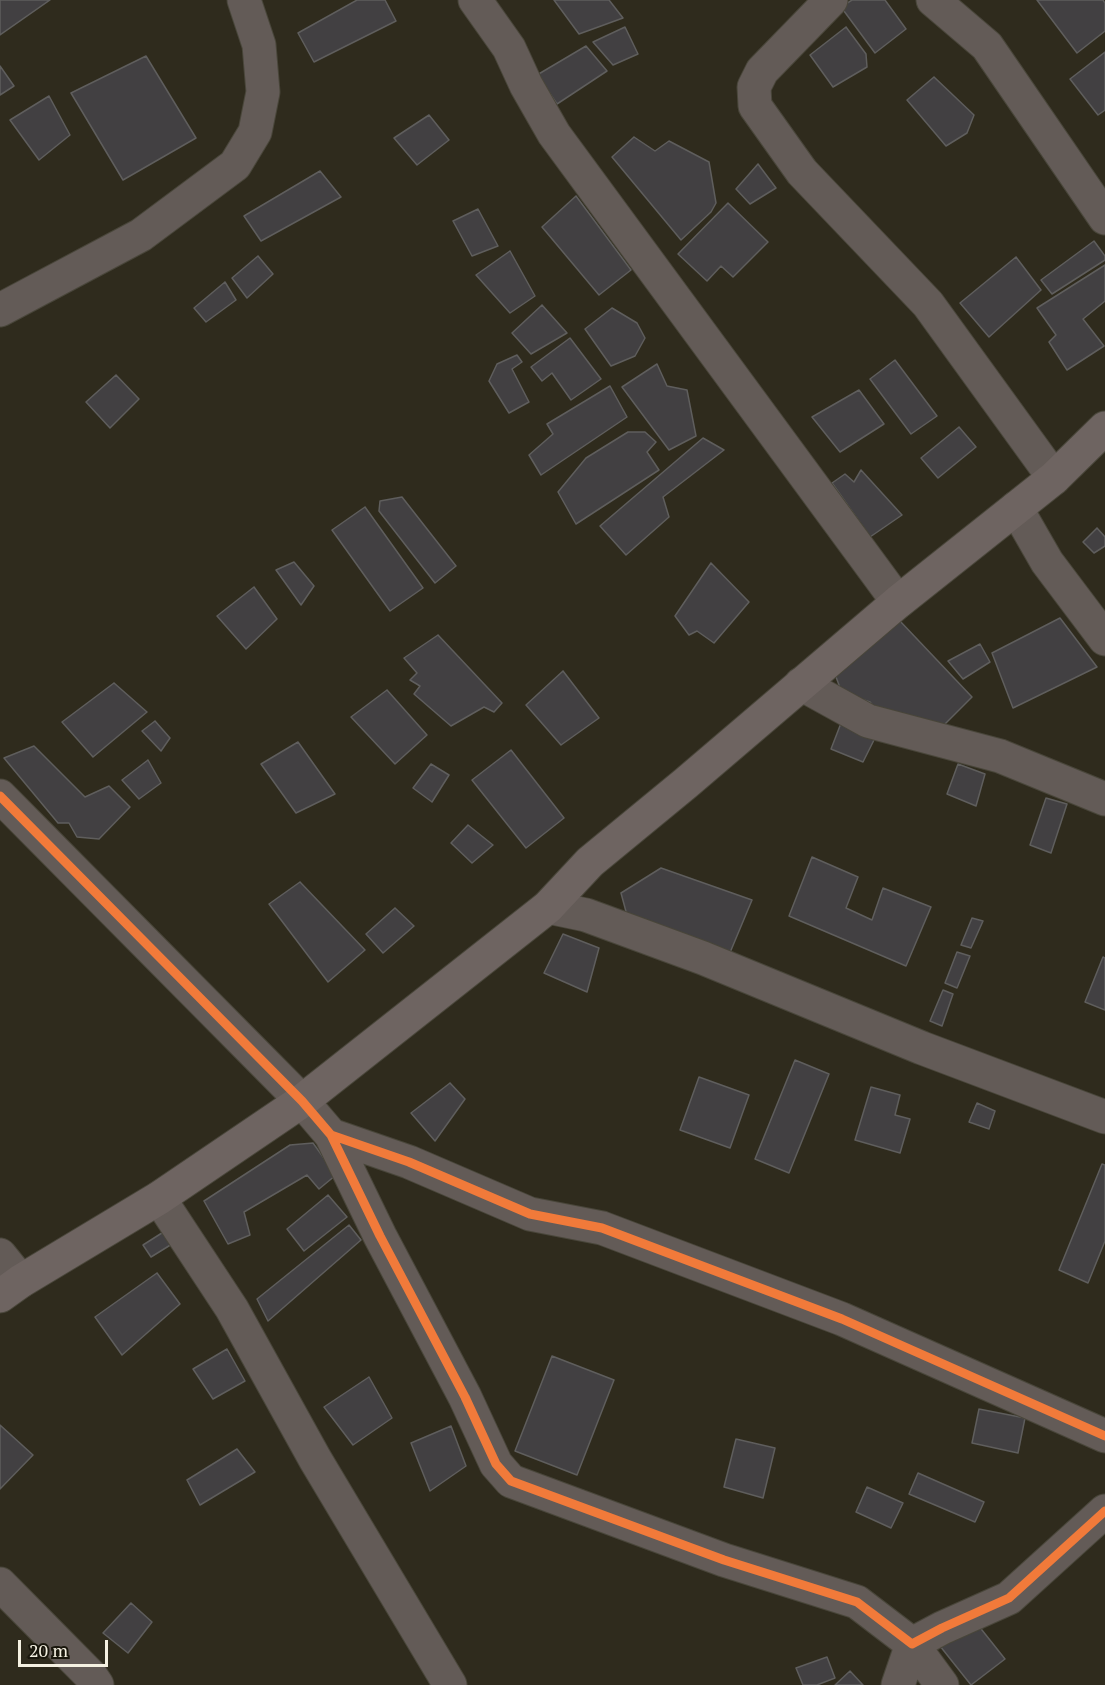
<!DOCTYPE html>
<html>
<head>
<meta charset="utf-8">
<style>
	body { margin:0 }
	#map { position:relative; width:1105px; height:1685px; overflow:hidden; background:#2f2b1d; font-family:"PT Serif",serif }
	canvas { display:block }
	.scale { position:absolute; left:18px; top:1640px; width:90px; height:27px; box-sizing:border-box; border:3px solid #f5f1e2; border-top:0; padding-left:8px; font-size:18px; line-height:21px; white-space:nowrap; color:#f5f1e2; -webkit-text-stroke:4px #1a170d; paint-order:stroke }
</style>
</head>
<body>
<div id="map">
<canvas width="1105" height="1685"></canvas>
<div class="scale">20 m</div>
</div>
<script>
const ctx = document.querySelector('canvas').getContext('2d');
ctx.lineJoin = 'round';
function fillPath(path, color) { ctx.fillStyle = color; ctx.fill(path, 'evenodd'); }
const poly = rows => new Path2D(rows.map(r => 'M' + r).join(''));
function stroke(path, color, width, dash) { ctx.strokeStyle = color; ctx.lineWidth = width; ctx.lineCap = dash ? 'butt' : 'round'; ctx.setLineDash(dash || []); ctx.stroke(path); }
const building = poly([
	[0,0,50,0,0,35,0,0],
	[357,0,385,0,396,21,314,62,298,33,357,0],
	[554,0,609,0,623,18,579,34,554,0],
	[852,0,885,0,906,29,875,53,841,7,852,0],
	[1037,0,1103,0,1105,3,1105,31,1077,53,1037,0],
	[625,27,638,54,613,65,593,42,625,27],
	[846,27,866,54,867,67,833,87,810,55,846,27],
	[586,46,607,71,557,104,537,75,586,46],
	[1105,52,1105,110,1098,115,1070,79,1105,52],
	[146,56,196,138,123,180,71,93,146,56],
	[0,66,14,86,0,95,0,66],
	[934,77,974,115,967,133,946,146,907,100,934,77],
	[49,96,70,135,39,160,10,120,49,96],
	[429,115,449,140,417,165,394,138,429,115],
	[634,137,655,151,669,141,709,162,716,203,711,212,681,240,612,157,634,137],
	[758,164,776,188,750,204,736,189,758,164],
	[320,171,341,197,261,241,244,216,320,171],
	[576,196,631,270,599,295,542,227,576,196],
	[728,203,768,242,733,277,721,266,707,281,678,254,728,203],
	[478,209,498,246,472,256,453,221,478,209],
	[1094,241,1105,256,1105,260,1052,294,1041,280,1094,241],
	[510,251,535,296,510,313,476,275,510,251],
	[258,256,273,274,247,298,232,278,258,256],
	[1016,257,1041,290,989,337,960,303,1016,257],
	[1105,265,1105,301,1083,319,1104,346,1067,370,1049,342,1056,335,1037,308,1105,265],
	[225,282,236,300,206,322,194,308,225,282],
	[542,305,567,333,531,354,512,333,542,305],
	[612,308,637,323,645,338,635,356,611,366,585,329,612,308],
	[570,338,601,379,571,400,552,373,542,381,531,367,570,338],
	[517,355,522,362,512,369,529,402,509,413,489,381,497,364,517,355],
	[895,360,937,416,911,434,870,379,895,360],
	[657,364,667,386,687,390,696,436,669,450,622,387,657,364],
	[116,375,139,399,110,428,86,402,116,375],
	[610,386,627,417,541,475,529,455,553,434,547,424,610,386],
	[859,390,884,424,840,452,812,417,859,390],
	[959,427,976,447,938,478,921,458,959,427],
	[628,432,645,432,656,442,647,452,659,470,576,524,558,492,586,458,628,432],
	[703,438,724,450,663,497,669,517,626,555,600,526,703,438],
	[861,470,902,515,870,537,832,483,845,474,854,482,861,470],
	[402,497,456,566,435,583,379,511,380,501,402,497],
	[365,507,423,588,390,611,332,530,365,507],
	[1097,528,1105,537,1105,546,1094,553,1083,542,1097,528],
	[294,562,314,586,301,605,276,570,294,562],
	[711,563,749,602,714,643,697,631,689,635,675,616,711,563],
	[254,587,277,619,246,649,217,616,254,587],
	[1060,618,1097,667,1013,708,992,653,1060,618],
	[899,620,972,697,939,730,879,714,870,702,842,693,833,669,899,620],
	[438,635,502,703,494,712,484,707,451,726,414,694,420,686,410,680,417,673,404,658,438,635],
	[980,644,990,662,963,679,948,661,980,644],
	[563,671,599,718,561,745,526,705,563,671],
	[114,683,147,712,93,757,62,722,114,683],
	[387,690,427,735,395,764,351,717,387,690],
	[843,718,877,734,863,762,831,749,843,718],
	[155,721,170,738,161,751,142,731,155,721],
	[298,742,335,794,296,813,261,764,298,742],
	[34,746,85,797,109,786,130,807,99,839,77,837,69,823,58,823,4,758,34,746],
	[511,750,564,818,526,848,472,780,511,750],
	[148,760,161,783,139,799,122,780,148,760],
	[431,764,449,775,432,802,413,788,431,764],
	[958,764,985,774,976,806,947,794,958,764],
	[1046,798,1067,804,1051,853,1030,845,1046,798],
	[468,825,493,845,472,863,451,843,468,825],
	[812,857,858,877,846,908,872,920,883,888,931,907,906,966,789,916,812,857],
	[661,868,752,900,729,955,628,919,621,893,661,868],
	[300,882,365,950,328,982,269,904,300,882],
	[395,908,414,926,383,953,366,934,395,908],
	[972,918,983,921,971,948,961,945,972,918],
	[563,934,599,948,587,992,544,973,563,934],
	[957,952,970,956,957,988,945,983,957,952],
	[1103,957,1105,958,1105,1010,1085,1002,1103,957],
	[943,990,953,994,942,1026,930,1021,943,990],
	[795,1060,829,1074,789,1173,755,1159,795,1060],
	[699,1077,749,1095,730,1148,680,1130,699,1077],
	[450,1083,465,1099,435,1141,411,1113,450,1083],
	[871,1087,900,1095,895,1115,910,1119,900,1153,855,1140,871,1087],
	[977,1103,995,1111,989,1129,969,1122,977,1103],
	[313,1143,336,1175,319,1189,307,1175,244,1212,250,1235,228,1244,204,1201,290,1145,313,1143],
	[1102,1164,1105,1165,1105,1241,1088,1283,1059,1270,1102,1164],
	[328,1195,347,1217,304,1251,287,1229,328,1195],
	[349,1225,361,1240,268,1321,257,1299,349,1225],
	[165,1231,172,1244,151,1257,143,1245,165,1231],
	[157,1273,180,1304,122,1355,95,1317,157,1273],
	[227,1349,245,1381,213,1399,193,1369,227,1349],
	[552,1356,614,1380,577,1475,515,1451,552,1356],
	[369,1377,392,1418,353,1445,324,1407,369,1377],
	[979,1409,1025,1418,1018,1453,972,1443,979,1409],
	[0,1425,33,1455,0,1489,0,1425],
	[451,1426,466,1466,430,1491,411,1443,451,1426],
	[736,1439,775,1448,763,1498,724,1487,736,1439],
	[237,1449,255,1472,200,1505,187,1480,237,1449],
	[918,1473,984,1502,975,1522,909,1494,918,1473],
	[867,1487,903,1503,891,1528,856,1512,867,1487],
	[131,1603,152,1622,128,1653,103,1633,131,1603],
	[974,1620,1005,1659,971,1685,940,1646,974,1620],
	[827,1657,835,1678,817,1685,803,1685,796,1668,827,1657],
	[850,1671,863,1685,835,1685,850,1671]
]);
fillPath(building, '#424042');
stroke(building, '#5f5e5d', 1.5);
const minor = poly([
	[475,0,509,48,526,85,554,134,898,602],
	[831,0,762,71,754,87,755,106,802,172,928,304,1054,478],
	[933,0,987,46,1105,218],
	[0,310,141,235,235,165,255,132,263,92,259,45,244,0],
	[1016,508,1047,562,1105,639],
	[801,684,868,721,1000,756,1105,799],
	[0,796,302,1101,331,1135,380,1236,465,1397,496,1464,511,1481,724,1560,857,1602,912,1644,942,1628,1009,1598,1105,1511],
	[548,907,586,915,703,958,922,1048,1105,1117],
	[331,1135,409,1162,530,1214,602,1228,842,1319,1105,1436],
	[159,1198,232,1309,315,1459,450,1685],
	[0,1255,21,1281],
	[0,1584,91,1676,97,1685],
	[912,1644,942,1685],
	[898,1685,912,1644]
]);
const secondary = poly([
	[0,1296,21,1281,159,1198,302,1101,548,907,590,862,686,783,898,602,1054,478,1105,428]
]);
stroke(minor, '#49463a', 35);
stroke(secondary, '#49463a', 35);
stroke(minor, '#635b57', 33);
stroke(secondary, '#6e6461', 33);
stroke(poly([
	[0,796,302,1101,331,1135,380,1236,465,1397,496,1464,511,1481,724,1560,857,1602,912,1644,942,1628,1009,1598,1105,1511],
	[331,1135,409,1162,530,1214,602,1228,842,1319,1105,1436]
]), '#f17a3a', 9);
</script>
</body>
</html>
